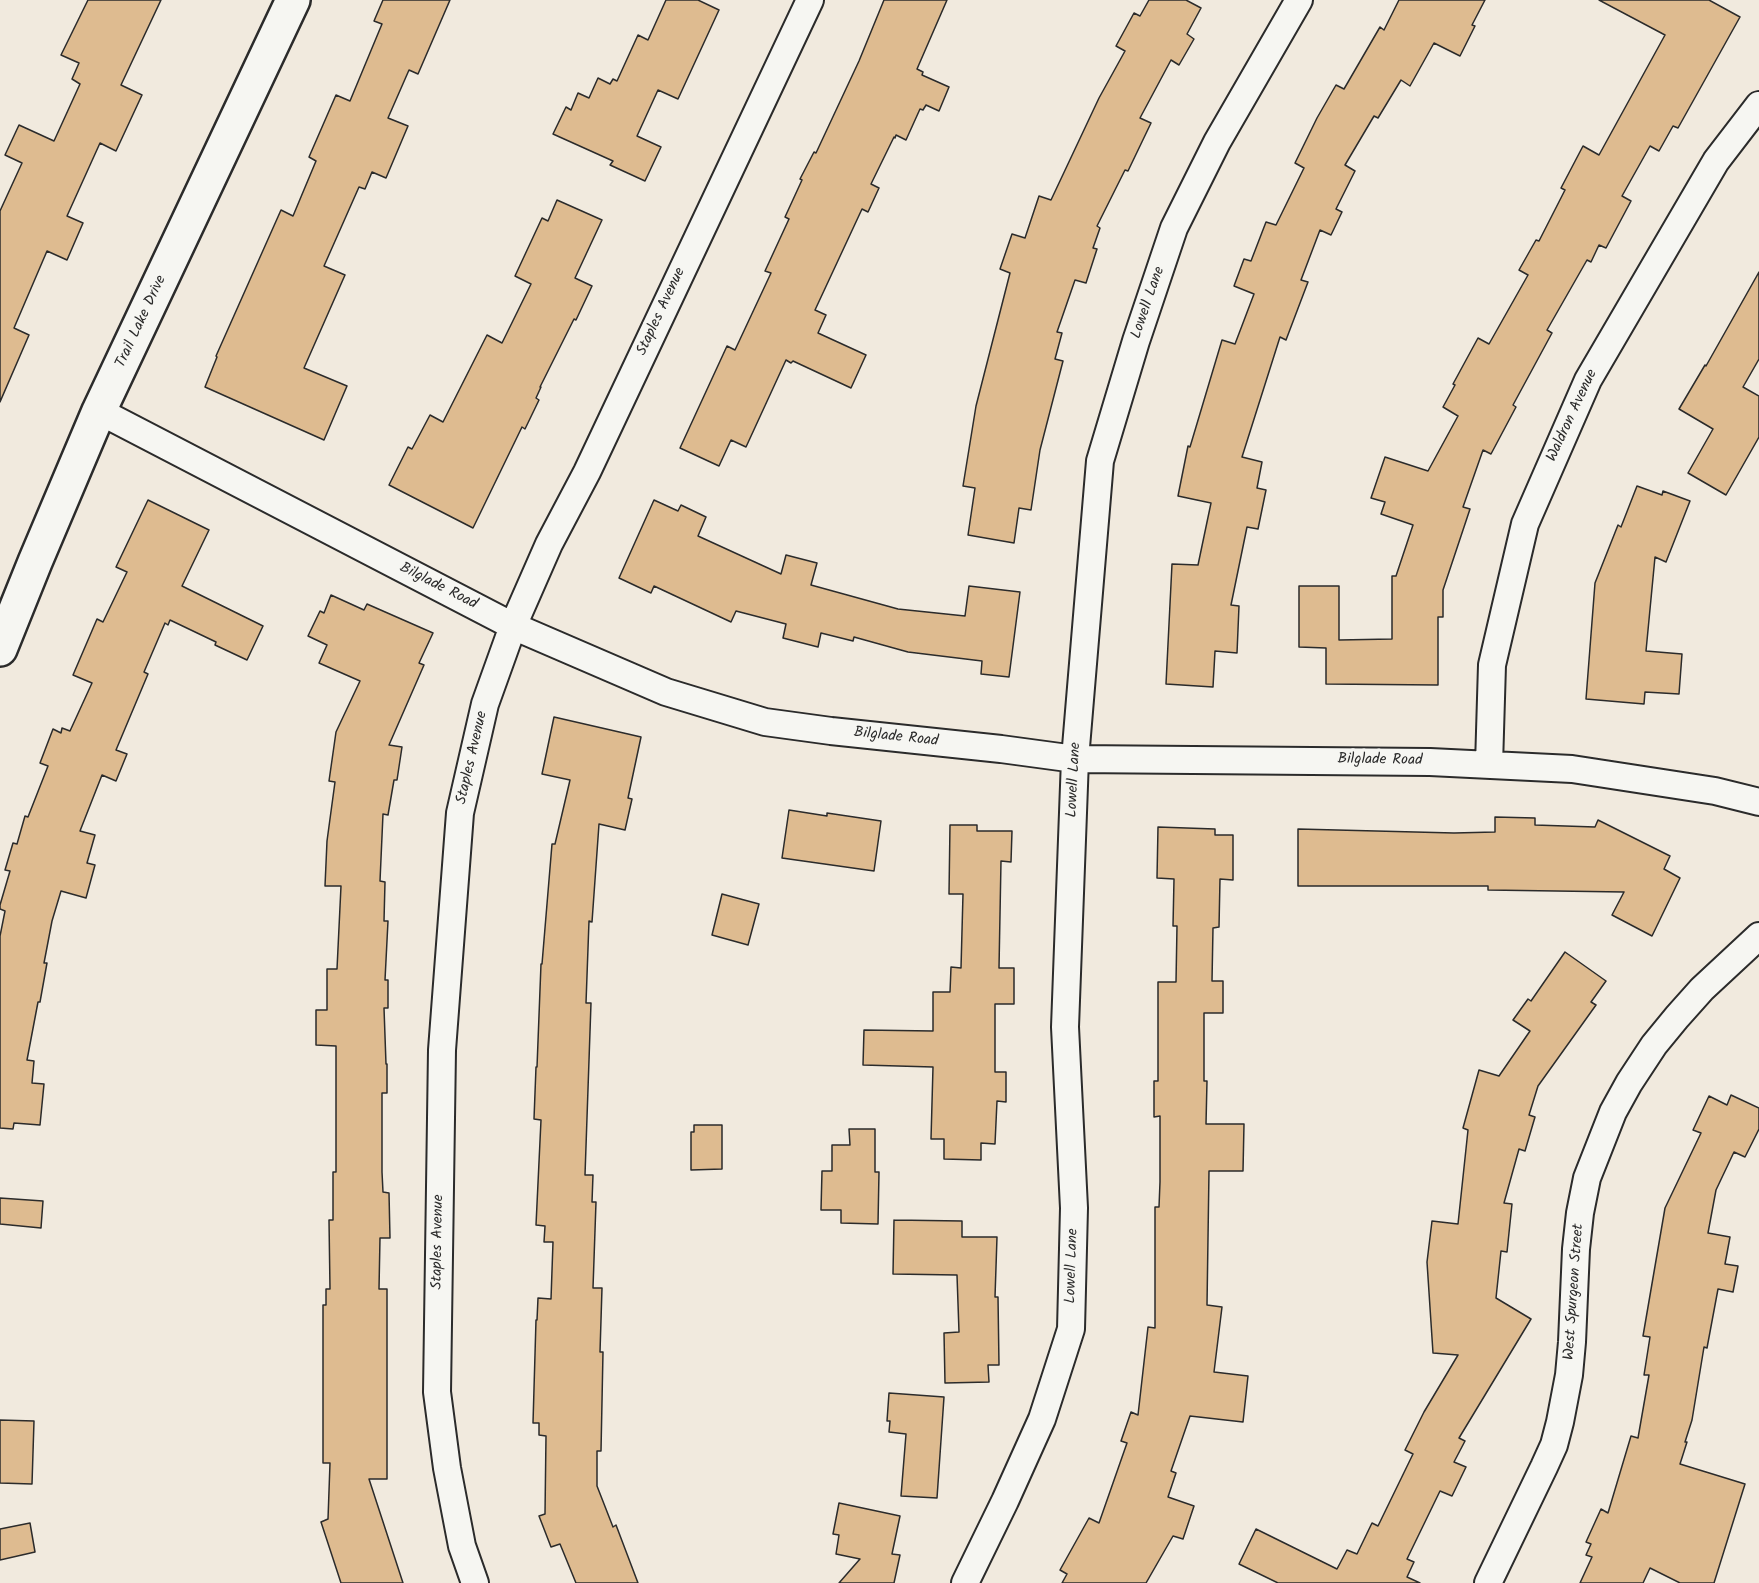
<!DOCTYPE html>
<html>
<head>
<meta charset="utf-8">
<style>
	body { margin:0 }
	canvas { display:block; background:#f1eade }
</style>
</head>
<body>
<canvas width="1759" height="1583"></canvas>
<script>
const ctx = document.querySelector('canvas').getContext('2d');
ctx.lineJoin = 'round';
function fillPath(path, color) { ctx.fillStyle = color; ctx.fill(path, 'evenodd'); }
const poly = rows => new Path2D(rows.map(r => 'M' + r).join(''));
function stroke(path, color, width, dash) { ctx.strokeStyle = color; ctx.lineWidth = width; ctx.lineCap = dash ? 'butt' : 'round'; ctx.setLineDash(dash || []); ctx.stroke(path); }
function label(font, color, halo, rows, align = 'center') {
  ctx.font = font + ' Kalam,sans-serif'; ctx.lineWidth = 6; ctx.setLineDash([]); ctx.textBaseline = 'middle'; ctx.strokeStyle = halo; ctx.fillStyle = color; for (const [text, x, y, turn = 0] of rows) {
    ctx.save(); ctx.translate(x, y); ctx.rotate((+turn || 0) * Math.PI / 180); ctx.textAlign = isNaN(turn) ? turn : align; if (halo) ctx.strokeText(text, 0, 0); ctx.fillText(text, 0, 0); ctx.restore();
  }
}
const building = poly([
	[88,0,161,0,121,85,142,95,116,151,100,143,67,216,83,223,67,260,47,251,14,328,29,335,0,402,0,211,22,163,5,155,19,125,54,141,80,84,72,79,79,63,61,55,88,0],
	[383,0,450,0,418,74,409,70,388,118,408,126,386,178,372,172,365,189,359,187,324,266,345,275,304,368,347,386,324,440,205,387,217,357,216,356,281,210,293,216,316,161,309,157,336,95,350,101,382,24,374,21,383,0],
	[666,0,698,0,719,10,678,99,658,90,637,136,661,147,645,181,610,165,613,161,553,134,566,107,571,110,578,93,589,98,598,78,610,84,613,79,617,81,638,35,648,40,666,0],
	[884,0,947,0,917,69,923,72,922,75,949,87,939,111,926,105,923,110,920,109,906,140,896,135,895,138,894,137,871,184,879,188,868,212,862,209,815,310,826,315,818,333,866,355,851,388,793,361,791,363,786,360,746,447,731,440,719,466,680,448,727,346,735,350,771,273,765,271,789,219,785,217,802,180,800,179,814,152,816,153,859,61,884,0],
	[1149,0,1186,0,1201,8,1187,34,1194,39,1179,65,1171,60,1140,118,1151,123,1128,171,1125,170,1097,226,1100,228,1093,248,1097,249,1086,283,1075,280,1057,332,1062,333,1055,359,1063,361,1040,450,1031,510,1019,508,1014,543,968,535,975,488,963,486,976,406,1010,273,1000,269,1012,234,1025,238,1039,196,1051,200,1099,98,1125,51,1116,46,1134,13,1140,16,1149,0],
	[1399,0,1485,0,1472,25,1475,26,1460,56,1434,43,1410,86,1401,80,1378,118,1374,116,1345,165,1355,171,1336,209,1342,212,1331,235,1320,230,1301,280,1308,282,1286,340,1280,337,1242,457,1262,462,1257,488,1266,490,1258,529,1247,527,1231,605,1239,606,1237,653,1215,651,1213,687,1166,684,1172,564,1198,565,1211,503,1178,496,1188,446,1190,447,1222,340,1235,344,1254,294,1234,286,1244,259,1251,261,1266,222,1276,225,1304,168,1295,163,1317,118,1336,85,1344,89,1380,27,1384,30,1399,0],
	[1599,0,1709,0,1740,17,1678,128,1673,126,1659,151,1650,146,1622,196,1631,201,1606,248,1599,245,1591,262,1587,260,1547,330,1552,333,1513,405,1516,407,1491,454,1483,450,1463,507,1470,509,1443,590,1443,617,1438,617,1438,685,1326,684,1326,648,1299,647,1299,586,1339,586,1339,640,1392,639,1392,576,1396,576,1413,525,1381,514,1385,502,1371,498,1385,457,1428,471,1458,416,1443,407,1455,385,1453,384,1478,338,1489,344,1528,275,1519,270,1536,240,1539,241,1565,190,1561,188,1583,146,1599,155,1665,35,1599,0],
	[557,200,602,220,575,278,592,286,576,320,574,319,540,387,541,387,536,398,539,400,525,429,522,427,473,528,389,485,408,447,412,449,430,415,443,422,487,335,502,343,531,284,515,276,542,218,548,221,557,200],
	[1759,272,1759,359,1743,387,1759,396,1759,437,1726,495,1688,473,1713,429,1679,409,1705,365,1706,366,1759,272],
	[1637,486,1662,495,1663,491,1690,501,1666,562,1655,557,1646,651,1682,654,1679,694,1645,692,1644,704,1586,699,1595,583,1618,525,1621,527,1637,486],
	[148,500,209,530,182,586,263,626,247,660,215,645,216,642,170,620,168,625,165,623,144,672,148,674,116,750,127,754,116,781,102,775,80,831,95,835,87,863,95,865,86,898,61,891,52,921,44,963,47,963,40,1002,38,1002,27,1060,34,1061,32,1083,44,1084,40,1125,14,1123,13,1129,0,1128,0,936,5,911,0,909,0,905,10,871,5,870,13,843,17,844,25,816,28,817,48,766,40,763,53,729,61,733,62,728,70,731,92,683,73,675,97,619,103,622,127,572,116,567,148,500],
	[654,500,678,511,681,505,706,517,698,536,781,574,786,555,817,563,811,585,898,609,965,616,969,586,1020,592,1009,677,981,674,982,661,908,652,854,637,853,641,821,633,818,647,783,638,786,624,736,611,731,622,654,586,651,593,619,578,654,500],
	[331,595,364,610,367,604,433,633,419,663,424,665,389,745,402,747,397,780,394,780,388,815,383,814,380,881,385,882,384,921,388,921,385,980,388,980,388,1008,384,1008,386,1064,387,1064,387,1093,382,1093,382,1172,383,1192,389,1193,390,1238,380,1238,379,1289,387,1289,387,1479,369,1479,403,1583,341,1583,321,1522,328,1519,330,1463,323,1463,323,1305,326,1305,326,1289,330,1289,329,1220,333,1220,333,1172,336,1172,336,1046,316,1045,316,1010,327,1010,327,969,337,969,341,886,325,886,327,841,335,782,329,781,336,732,360,681,319,663,327,645,308,636,320,611,324,613,331,595],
	[554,717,641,737,628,798,632,799,625,830,599,824,592,922,589,921,586,1003,591,1003,585,1175,593,1175,592,1202,596,1202,593,1288,602,1288,600,1352,603,1352,601,1451,597,1451,597,1486,613,1527,616,1525,638,1583,576,1583,560,1544,551,1547,539,1516,545,1514,546,1436,539,1435,539,1423,533,1423,536,1320,537,1320,538,1298,551,1299,553,1242,544,1242,545,1226,536,1225,541,1120,534,1119,536,1067,537,1067,541,964,542,964,552,844,555,844,570,780,542,774,554,717],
	[789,810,827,816,827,813,881,821,874,871,782,858,789,810],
	[1495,817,1535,818,1535,825,1595,827,1598,820,1670,856,1664,869,1680,878,1652,936,1612,915,1624,892,1488,890,1488,886,1298,886,1298,829,1454,833,1495,832,1495,817],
	[950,825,977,825,977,831,1012,831,1011,862,1001,861,999,968,1014,968,1014,1004,995,1004,995,1072,1006,1072,1006,1102,997,1101,995,1144,981,1143,981,1160,944,1159,944,1139,931,1139,933,1067,863,1065,864,1030,933,1031,933,992,950,992,951,967,961,968,963,894,949,894,950,825],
	[1158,827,1215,829,1215,835,1233,835,1233,880,1220,879,1219,927,1213,928,1212,981,1223,981,1223,1013,1204,1013,1204,1081,1207,1081,1206,1124,1244,1124,1243,1171,1209,1171,1207,1305,1222,1307,1214,1372,1248,1376,1243,1422,1190,1416,1171,1471,1176,1473,1168,1497,1194,1506,1183,1539,1173,1536,1146,1583,1062,1583,1067,1574,1060,1570,1089,1518,1099,1523,1127,1443,1121,1441,1131,1412,1138,1415,1148,1327,1155,1328,1155,1207,1159,1207,1160,1182,1160,1116,1154,1117,1154,1081,1158,1081,1158,982,1176,982,1177,926,1173,926,1174,879,1157,878,1158,827],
	[722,894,759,904,748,945,712,935,722,894],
	[1565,952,1606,981,1591,1002,1596,1005,1538,1086,1529,1115,1535,1117,1525,1151,1519,1149,1504,1203,1512,1204,1507,1252,1501,1251,1496,1298,1531,1319,1459,1438,1465,1441,1454,1462,1466,1467,1452,1496,1440,1491,1407,1559,1414,1562,1407,1577,1420,1583,1278,1583,1239,1564,1256,1529,1337,1569,1347,1550,1357,1554,1372,1523,1378,1526,1413,1454,1405,1450,1424,1412,1458,1355,1433,1353,1427,1262,1432,1221,1458,1224,1468,1130,1463,1128,1479,1070,1499,1076,1530,1031,1513,1020,1528,999,1531,1001,1565,952],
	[1731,1095,1759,1108,1759,1129,1745,1157,1734,1152,1716,1190,1708,1233,1730,1237,1725,1264,1738,1266,1733,1292,1718,1289,1707,1348,1704,1347,1692,1420,1685,1442,1687,1442,1680,1464,1745,1484,1714,1583,1680,1583,1650,1568,1643,1583,1580,1583,1592,1557,1586,1555,1591,1544,1586,1542,1601,1509,1608,1513,1631,1436,1638,1438,1649,1375,1644,1375,1650,1337,1643,1336,1665,1208,1701,1133,1693,1130,1709,1096,1727,1105,1731,1095],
	[694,1125,722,1125,722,1169,691,1170,691,1132,694,1132,694,1125],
	[849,1129,875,1129,875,1172,879,1172,878,1224,841,1223,841,1210,821,1210,822,1171,832,1171,832,1145,850,1145,849,1129],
	[0,1198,43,1201,41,1228,0,1224,0,1198],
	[894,1220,962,1221,962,1237,997,1237,995,1297,998,1297,999,1365,988,1365,989,1382,945,1383,944,1333,959,1332,957,1275,893,1274,894,1220],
	[889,1393,944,1397,937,1498,901,1496,906,1434,889,1432,890,1421,887,1421,889,1393],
	[0,1420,34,1421,32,1484,0,1483,0,1420],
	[839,1503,900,1516,892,1554,900,1555,894,1583,839,1583,860,1559,836,1554,839,1535,833,1534,839,1503],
	[30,1523,35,1552,0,1560,0,1529,30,1523]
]);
fillPath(building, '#debb90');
stroke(building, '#2b2b2b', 1.5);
const street = poly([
	[99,411,513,626,666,692,765,722,831,731,1001,749,1075,759,1430,762,1572,769,1715,791,1759,802],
	[1489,765,1492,665,1525,524,1588,380,1716,161,1759,105],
	[475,1583,462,1546,447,1468,437,1392,442,1050,460,813,485,704,513,626,549,544,587,472,810,0],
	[965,1583,1005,1501,1042,1419,1071,1329,1074,1208,1065,1027,1075,759,1100,461,1136,341,1174,228,1217,142,1299,0],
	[1488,1583,1544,1467,1554,1445,1560,1422,1569,1375,1572,1342,1576,1249,1580,1213,1587,1178,1613,1112,1629,1083,1654,1045,1677,1017,1702,989,1759,936]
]);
const secondary = poly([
	[0,649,35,562,99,411,293,0]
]);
stroke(street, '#2b2b2b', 30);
stroke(secondary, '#2b2b2b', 38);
stroke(street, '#f6f6f2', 26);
stroke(secondary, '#f6f6f2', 33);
label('15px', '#2b2b2b', '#f6f6f2', [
	["Lowell Lane",1149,303,-71],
	["Staples Avenue",662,312,-65],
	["Trail Lake Drive",142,322,-65],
	["Waldron Avenue",1573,416,-65],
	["Bilglade Road",438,587,27],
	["Bilglade Road",896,738,6],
	["Staples Avenue",473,758,-77],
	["Bilglade Road",1380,761,1],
	["Lowell Lane",1075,780,-87],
	["Staples Avenue",439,1242,-89],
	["Lowell Lane",1073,1266,-88],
	["West Spurgeon Street",1575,1292,-86]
]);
</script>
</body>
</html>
